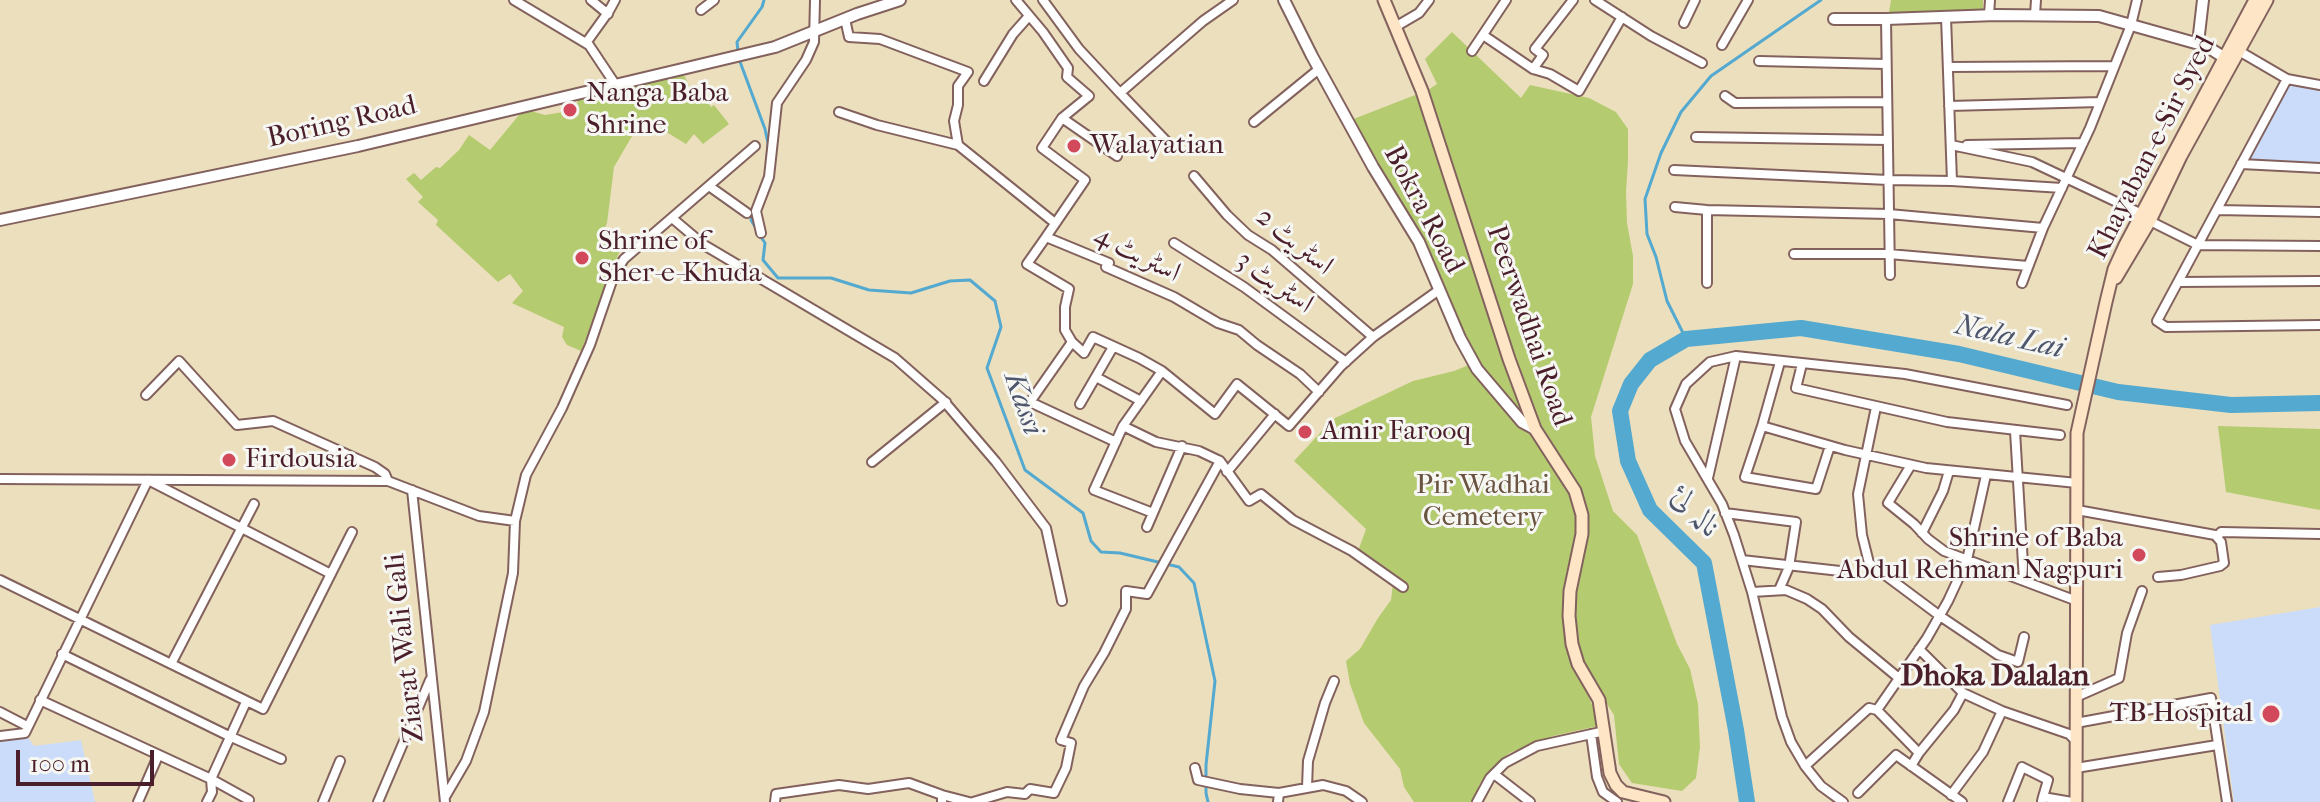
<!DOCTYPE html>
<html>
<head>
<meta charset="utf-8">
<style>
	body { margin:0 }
	#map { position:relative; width:2320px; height:802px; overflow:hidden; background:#ecdfbd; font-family:"IM FELL French Canon",serif }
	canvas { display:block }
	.scale { position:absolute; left:16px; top:750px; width:138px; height:36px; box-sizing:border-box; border:4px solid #4a1f2b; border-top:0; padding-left:10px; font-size:24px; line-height:28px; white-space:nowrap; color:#4a1f2b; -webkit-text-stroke:6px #f6f6f2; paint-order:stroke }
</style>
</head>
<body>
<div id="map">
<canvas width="2320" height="802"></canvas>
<div class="scale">100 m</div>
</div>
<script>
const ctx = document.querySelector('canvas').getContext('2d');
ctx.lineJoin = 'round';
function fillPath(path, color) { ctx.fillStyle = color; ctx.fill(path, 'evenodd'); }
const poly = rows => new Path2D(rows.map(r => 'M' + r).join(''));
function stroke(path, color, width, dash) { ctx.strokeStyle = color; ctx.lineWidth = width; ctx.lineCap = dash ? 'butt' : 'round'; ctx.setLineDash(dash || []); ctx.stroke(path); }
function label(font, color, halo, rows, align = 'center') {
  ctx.font = font + ' "IM FELL French Canon",Amiri,serif'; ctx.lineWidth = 6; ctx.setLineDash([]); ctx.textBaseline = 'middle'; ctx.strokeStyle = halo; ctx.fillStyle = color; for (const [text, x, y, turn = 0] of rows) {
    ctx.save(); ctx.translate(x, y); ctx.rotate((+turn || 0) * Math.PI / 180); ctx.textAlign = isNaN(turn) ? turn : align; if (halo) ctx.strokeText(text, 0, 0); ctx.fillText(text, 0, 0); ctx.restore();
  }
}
fillPath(poly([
	[2287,79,2320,85,2320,167,2241,164],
	[2320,607,2320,802,2234,802,2210,625],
	[25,733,34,746,81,740,95,802,0,802,0,736]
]), '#cadcf9');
fillPath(poly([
	[1891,0,1983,0,1983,15,1888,19],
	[1452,32,1521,98,1530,85,1589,98,1616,112,1628,129,1628,161,1626,192,1627,223,1633,256,1633,284,1591,417,1595,456,1613,511,1637,535,1677,644,1690,669,1698,704,1700,747,1696,778,1682,791,1632,783,1619,764,1614,715,1567,641,1596,715,1598,726,1553,736,1509,753,1492,769,1479,785,1474,802,1414,802,1404,787,1400,769,1364,723,1350,684,1346,661,1360,649,1378,618,1391,600,1393,584,1357,554,1366,529,1294,461,1333,419,1413,381,1454,371,1476,362,1443,283,1415,227,1351,120,1428,90,1437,84,1425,59],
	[682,72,695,95,700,92,711,107,714,105,729,124,703,144,694,134,686,144,645,119,635,131,614,167,607,223,602,235,620,250,581,351,567,345,562,337,564,327,512,303,523,291,510,274,498,282,436,225,438,220,418,202,423,197,406,179,414,173,421,180,436,167,440,168,459,150,469,135,490,150,524,109,545,115,563,112,573,116,580,94],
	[2218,426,2320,429,2320,510,2226,492]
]), '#b4cb70');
stroke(poly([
	[738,52,737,42,762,7,764,0],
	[739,59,765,129,768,143,767,158],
	[753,212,751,220,757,230],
	[761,237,765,243,763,260,778,278,831,278,869,290,911,293,950,281,970,280,995,301,1001,327,987,368,1025,470,1083,513,1091,541,1101,552,1120,553,1179,567,1194,583,1215,681,1206,765,1206,793,1208,802],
	[1686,339,1667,301,1656,257,1647,234,1645,199,1661,153,1681,112,1711,76,1821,0]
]), '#53a9cf', 3);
stroke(poly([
	[1747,802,1736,730,1704,563,1650,510,1628,461,1620,411,1631,384,1650,360,1686,339,1801,328,1959,354,2118,392,2231,405,2320,403]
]), '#53a9cf', 16);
const minor = poly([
	[514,0,589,45,615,84],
	[591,0,608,14],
	[1016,0,1043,32,1068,68,1067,77,1089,96,1062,118],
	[1043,0,1079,49,1120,93],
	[1595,0,1651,36,1702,63],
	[701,10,714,0],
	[1989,15,1990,0],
	[2035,15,2036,0],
	[1946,17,1952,181],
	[845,19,849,37,880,39,968,72,958,86,958,105,954,121,958,145,1055,223],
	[1886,19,1890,275],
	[1684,23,1695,0],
	[1395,27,1419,13,1429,0],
	[1483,35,1533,69,1550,74,1579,91,1622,17],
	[586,43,609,11,615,0],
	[1722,45,1748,0],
	[1472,51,1506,0],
	[2239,51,2287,79,2320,85],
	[1759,61,1886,64],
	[1948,67,2113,66],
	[1533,69,1543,55,1535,49,1573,0],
	[2287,79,2157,321,2166,327,2320,325],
	[984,81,1013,34,1029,16],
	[1725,96,1735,103,1887,102],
	[1949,106,2100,102],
	[839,112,877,125,958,145],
	[1254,122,1319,69],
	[1696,137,1888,140],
	[1170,145,1120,93,1203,21,1233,0],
	[1951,145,2032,162,2142,214],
	[1967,145,2083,143],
	[2241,164,2320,168],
	[1674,170,1888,180,1952,181,2062,188],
	[1194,176,1227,215,1248,235,1272,250,1373,337],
	[709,186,747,213],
	[1675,207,1707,210,1889,214,2043,228],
	[2217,210,2320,212],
	[672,218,704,245,895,358,943,400,996,462,1046,528,1062,601],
	[2150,221,2198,245,2320,246],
	[761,233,756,211,769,177,777,103,806,60,814,42,815,0],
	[1046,237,1085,180,1042,148,1062,118,1117,156],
	[1174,243,1244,287,1346,362],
	[1794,254,1889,254,2028,266],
	[2178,282,2320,281],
	[1707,283,1707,210],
	[2022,283,2043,228,2090,128,2131,25,2137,0],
	[1072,342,1065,330,1065,307,1069,289,1027,264,1046,237,1109,263,1106,267,1174,297,1218,323,1239,330,1257,345,1300,374,1319,392],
	[1780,362,1762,426,1845,450,1926,468,2077,483],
	[1802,364,1796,388,1947,422,2060,435],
	[1096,377,1141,401],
	[146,395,179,361,237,425,273,421,375,467,385,474,388,481],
	[1080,404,1113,347],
	[1876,407,1858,494,1862,535,1869,563,1940,616,1998,655,2018,662,2024,637],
	[1123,426,1094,490,1153,513],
	[1762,426,1745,477,1816,489,1830,446],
	[2015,431,2024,581],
	[1116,442,1030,402,1072,342,1084,353,1093,337,1139,358,1162,371],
	[1220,461,1249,501,1261,494,1293,520,1352,551,1403,587],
	[872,462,946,402],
	[1911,465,1888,503,1914,524,1928,539,1944,551,2077,601],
	[1227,472,1275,414],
	[1708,478,1736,356],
	[0,479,388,481,479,516,515,521,526,475,562,408,590,345,614,275,624,259,755,146],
	[412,490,445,802],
	[2077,510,2215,535,2221,542,2224,563,2220,566,2181,575,2158,577],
	[1725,513,1796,522,1789,567,1779,590],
	[1147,527,1182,446],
	[1922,533,1943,491,1949,471],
	[2217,537,2221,532,2320,534],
	[1742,560,1840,571],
	[0,580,263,709,352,532],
	[1752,592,1786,590,1807,599,1822,609,1849,637,1900,679],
	[1919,649,1963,693,2002,711,2069,734,2076,741],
	[62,654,229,736,281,759],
	[171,664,254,504],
	[2076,697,2119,678,2127,633,2142,591],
	[40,700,211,779,249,800,248,802],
	[1877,710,1919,753,1911,766],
	[0,712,27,726],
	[2076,723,2211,698,2227,802],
	[1591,734,1597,777,1603,792,1617,802],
	[0,736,25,733,148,480,331,574],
	[1919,753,1954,710,1963,693],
	[1805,766,1869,708,1877,710,1927,638,1948,601,1967,560,1986,475],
	[1195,768,1198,780,1240,789,1279,793],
	[2076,768,2217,745],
	[1494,774,1530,802],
	[1307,787,1308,761,1325,703,1334,681],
	[1858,793,1896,755,1962,802],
	[942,795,969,802],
	[1951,795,1983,752,2002,711],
	[445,797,466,761,484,712,513,573,515,521],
	[2042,801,2043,797,2072,802],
	[138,802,158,756],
	[207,802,212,792,211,779,246,702],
	[323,802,340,761],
	[378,802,430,680],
	[775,802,776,794,839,785,868,789,909,783,942,795,942,802],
	[973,802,1007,792,1025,794,1030,789,1054,793,1066,768,1071,743,1061,740,1084,686,1104,653,1126,609,1126,591,1147,594,1220,461,1199,451,1156,442,1123,426,1162,371,1215,414,1237,384,1289,426,1341,366,1373,337,1439,290],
	[1278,802,1279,793,1323,785,1346,791,1362,802],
	[1477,802,1490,778,1505,763,1537,746,1605,731],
	[1843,802,1821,786,1805,766,1791,742,1782,717,1752,592,1734,535,1722,504,1685,441,1675,409,1686,384,1710,362,1736,356,1905,374,2067,405],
	[2008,802,2022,767,2048,780,2043,797]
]);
const tertiary = poly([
	[1284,0,1312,56,1373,167,1419,242,1460,338,1477,369,1522,422,1535,429],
	[1834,19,1886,19,1996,15,2099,16,2206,46,2225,58],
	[2198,43,2203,0],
	[0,220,358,146,775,47,857,14,900,0]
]);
const secondary = poly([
	[1384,0,1422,91,1509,359,1535,429,1575,491,1582,515,1582,534,1570,591,1569,616,1572,644,1578,664,1599,700,1610,773,1616,785,1623,792,1664,802],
	[2116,278,2150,221,2181,156,2267,0],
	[2076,802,2077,433,2106,302,2114,269,2125,245,2255,0]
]);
stroke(minor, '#83625e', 12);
stroke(tertiary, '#83625e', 14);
stroke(secondary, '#83625e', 15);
stroke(minor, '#fff', 8);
stroke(tertiary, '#fff', 10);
stroke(secondary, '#fee5c5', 11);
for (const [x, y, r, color] of [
	[570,110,8,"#d1495b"],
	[1074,146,8,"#d1495b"],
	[582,258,8,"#d1495b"],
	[1305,432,8,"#d1495b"],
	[229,460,8,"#d1495b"],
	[2139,555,8,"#d1495b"],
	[2271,714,10,"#d1495b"]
]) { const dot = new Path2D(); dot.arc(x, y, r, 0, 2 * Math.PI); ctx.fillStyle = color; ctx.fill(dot); stroke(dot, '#f6f6f2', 3); }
label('28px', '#4a1f2b', '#f6f6f2', [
	["Nanga Baba",586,94],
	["Shrine",586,126],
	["Walayatian",1090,146],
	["Shrine of",598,242],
	["Sher-e-Khuda",598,274],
	["Amir Farooq",1321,432],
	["Firdousia",245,460],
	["Shrine of Baba",2123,539,"right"],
	["Abdul Rehman Nagpuri",2123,571,"right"],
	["TB Hospital",2253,714,"right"]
], 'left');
label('28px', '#4a1f2b', '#f6f6f2', [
	["Boring Road",342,123,-13],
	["Khayaban-e-Sir Syed",2153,148,-63],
	["Bokra Road",1423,210,62],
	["اسٹریٹ 2",1294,242,39],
	["اسٹریٹ 4",1137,255,27],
	["اسٹریٹ 3",1274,283,35],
	["Peerwadhai Road",1528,326,71],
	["Ziarat Wali Gali",406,648,-96]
]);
label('28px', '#6a5340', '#f6f6f2', [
	["Pir Wadhai",1483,486],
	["Cemetery",1483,518]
]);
label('italic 30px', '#4e566d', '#f6f6f2', [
	["Nala Lai",2009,338,13],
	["Kassi",1022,404,71],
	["نالہ لئ",1695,513,47]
]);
label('bold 30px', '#4a1f2b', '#f6f6f2', [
	["Dhoka Dalalan",1995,678]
]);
</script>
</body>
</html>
